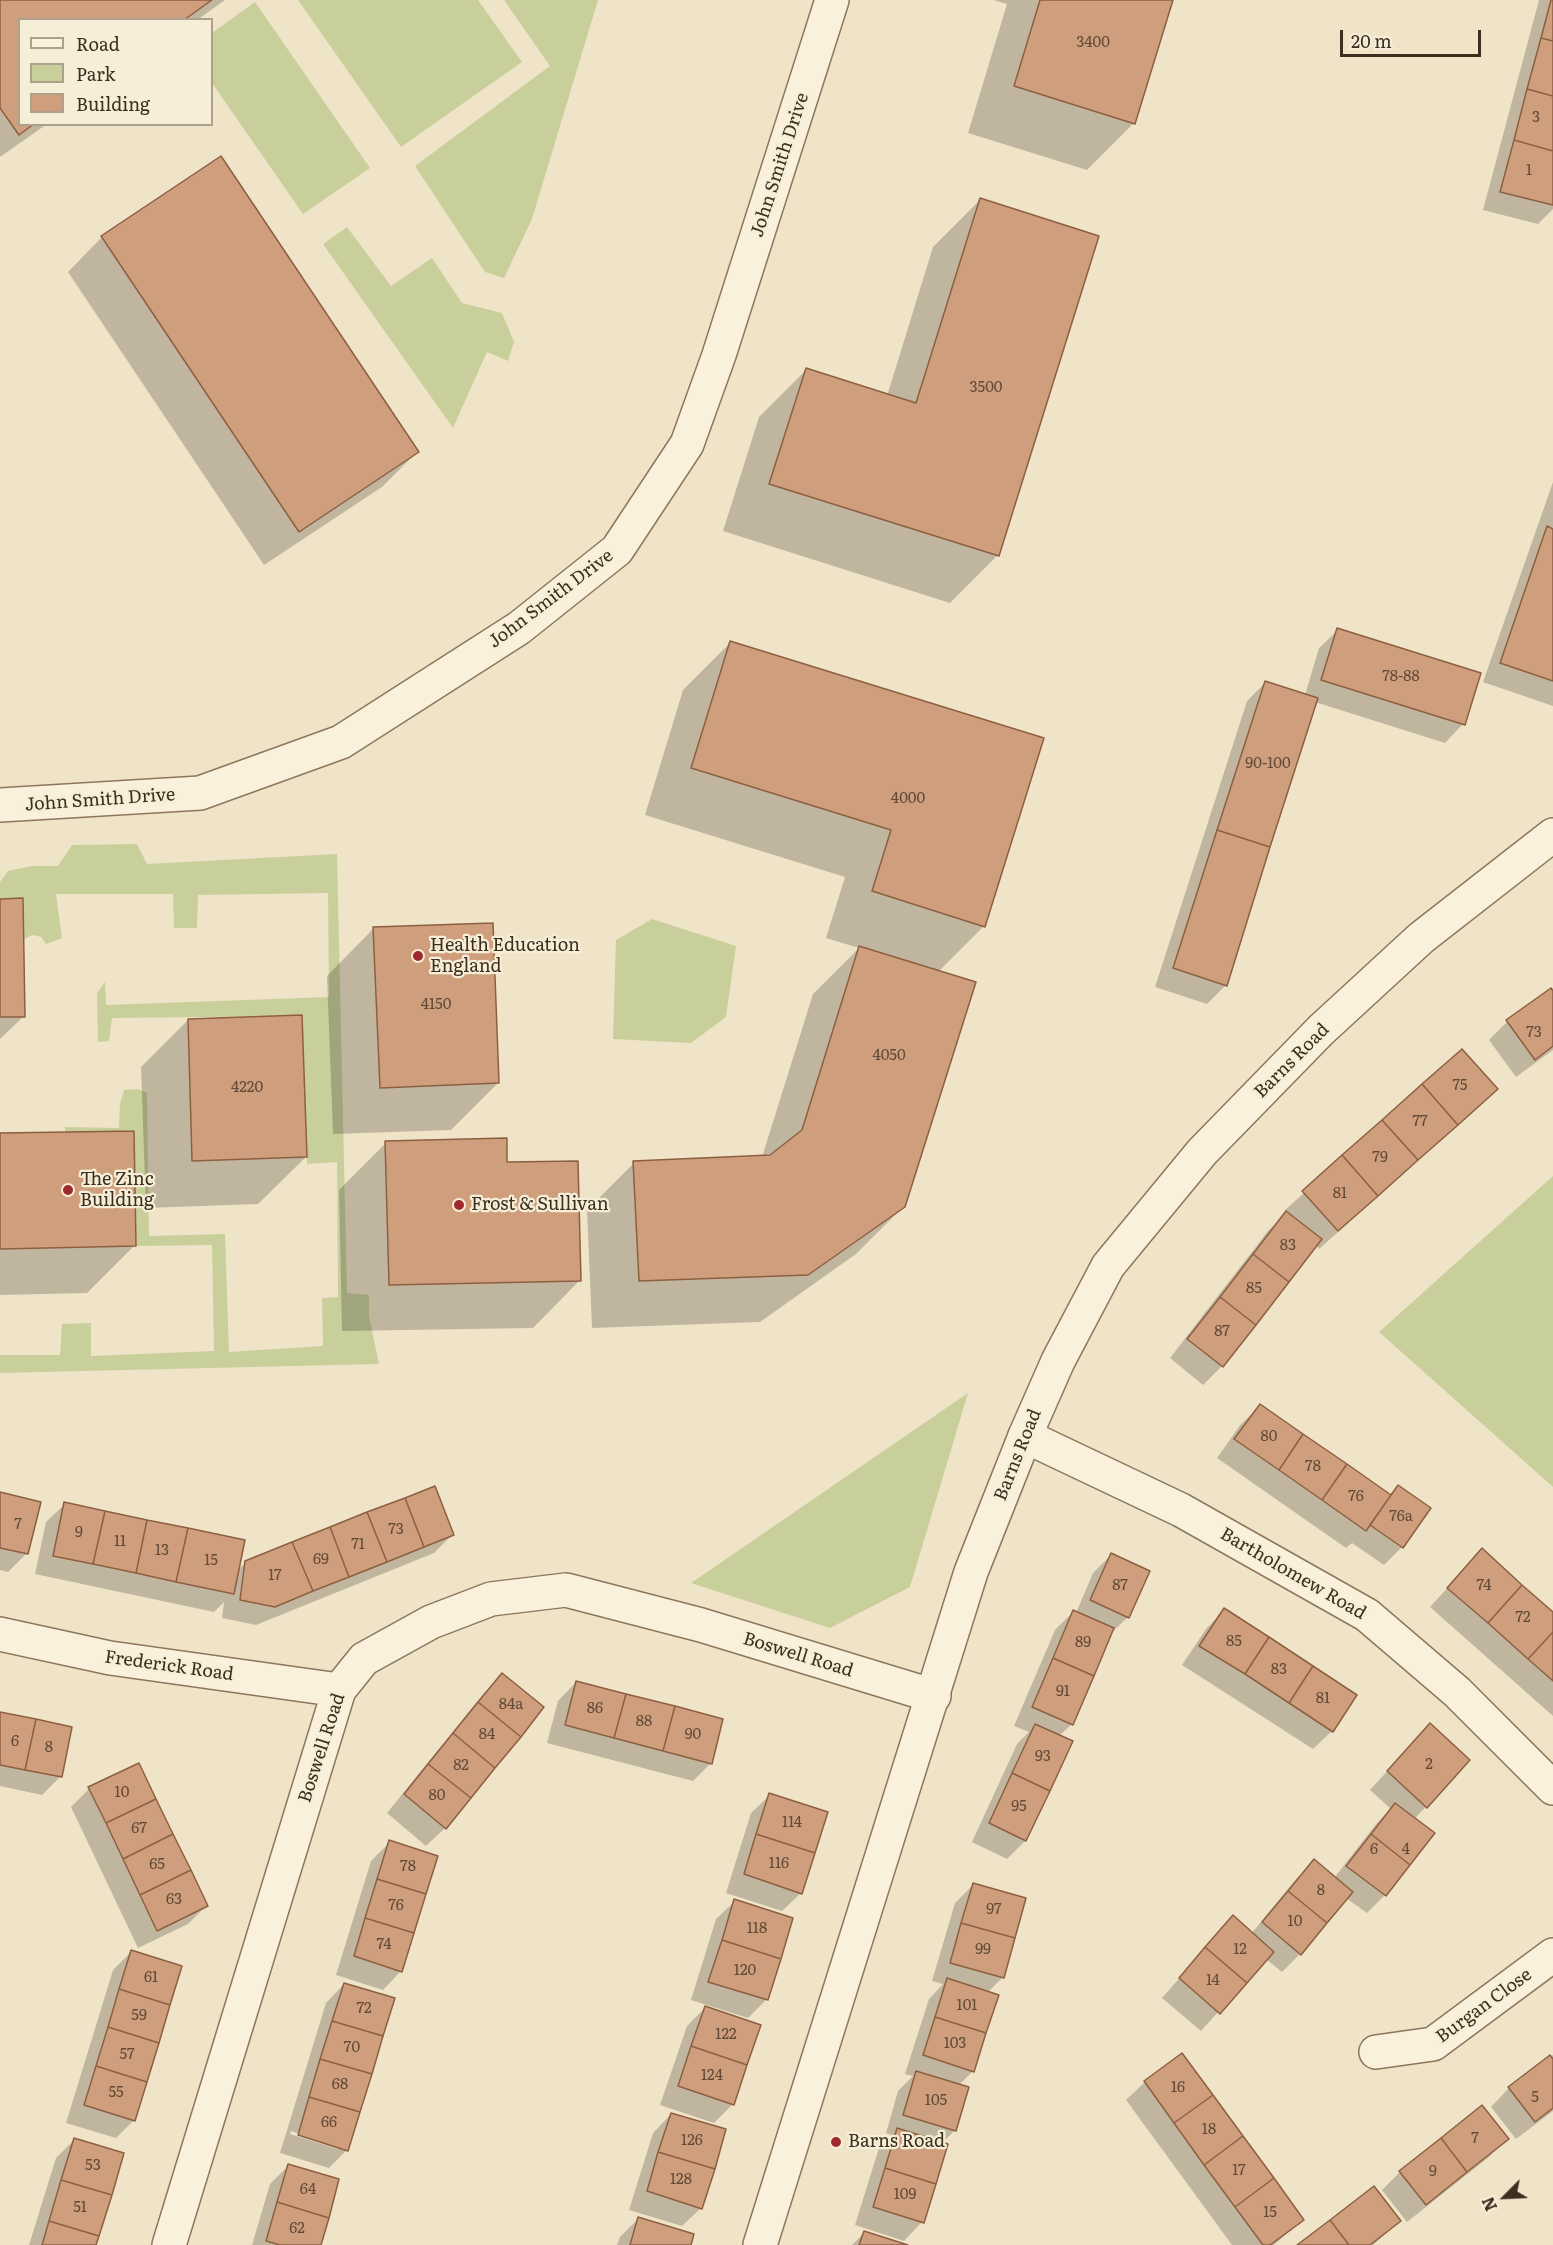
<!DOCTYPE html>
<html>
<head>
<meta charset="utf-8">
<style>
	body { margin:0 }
	#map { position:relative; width:1553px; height:2245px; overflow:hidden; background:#f0e4c8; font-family:Literata,serif }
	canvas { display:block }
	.legend { position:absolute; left:18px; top:18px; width:195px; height:108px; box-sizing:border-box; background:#f7eed8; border:2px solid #ada18e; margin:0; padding:8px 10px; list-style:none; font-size:18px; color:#3d2e20 }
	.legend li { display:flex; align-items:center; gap:12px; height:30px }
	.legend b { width:30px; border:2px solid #ada18e }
	.north { position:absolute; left:1475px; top:2167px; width:60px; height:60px; -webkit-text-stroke:4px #f7eed8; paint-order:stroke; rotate:246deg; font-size:16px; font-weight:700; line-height:24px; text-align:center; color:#3d2e20 }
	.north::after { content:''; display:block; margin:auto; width:21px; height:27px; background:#3d2e20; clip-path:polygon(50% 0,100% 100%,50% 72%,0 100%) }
	.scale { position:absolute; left:1340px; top:30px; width:141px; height:27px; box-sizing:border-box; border:3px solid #3d2e20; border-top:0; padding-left:8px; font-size:18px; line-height:21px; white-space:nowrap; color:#3d2e20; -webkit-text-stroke:4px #f7eed8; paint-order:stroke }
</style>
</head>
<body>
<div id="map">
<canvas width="1553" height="2245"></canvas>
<ul class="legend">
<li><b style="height:8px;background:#faf1dc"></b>Road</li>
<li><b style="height:16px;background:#c9cf9b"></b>Park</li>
<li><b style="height:16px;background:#cf9f7d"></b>Building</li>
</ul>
<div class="north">N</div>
<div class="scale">20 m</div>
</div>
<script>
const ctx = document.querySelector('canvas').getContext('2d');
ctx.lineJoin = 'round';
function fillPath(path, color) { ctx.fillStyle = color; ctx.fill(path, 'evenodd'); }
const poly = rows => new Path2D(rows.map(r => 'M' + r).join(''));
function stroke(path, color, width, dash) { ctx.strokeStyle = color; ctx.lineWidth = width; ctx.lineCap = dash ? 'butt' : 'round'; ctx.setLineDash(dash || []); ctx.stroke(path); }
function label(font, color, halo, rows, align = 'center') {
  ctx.font = font + ' Literata,serif'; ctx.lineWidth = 4.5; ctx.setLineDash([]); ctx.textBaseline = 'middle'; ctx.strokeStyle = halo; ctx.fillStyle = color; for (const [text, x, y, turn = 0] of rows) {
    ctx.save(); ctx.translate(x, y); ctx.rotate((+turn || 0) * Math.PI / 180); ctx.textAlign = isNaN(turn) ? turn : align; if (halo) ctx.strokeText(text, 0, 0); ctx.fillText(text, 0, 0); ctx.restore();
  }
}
fillPath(poly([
	[298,0,478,0,522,62,401,147],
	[504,0,598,0,532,219,504,278,485,272,415,166,550,66],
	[255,2,370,168,303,214,212,83,212,33],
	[347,227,391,286,432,258,462,303,502,313,514,342,508,361,487,352,453,428,323,244],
	[137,844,147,864,337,854,347,1293,369,1295,369,1316,379,1364,0,1373,0,1355,60,1355,62,1324,91,1323,91,1356,214,1351,212,1245,136,1246,134,1131,65,1132,65,1127,119,1128,120,1104,124,1090,138,1089,147,1093,149,1236,225,1234,229,1352,323,1346,322,1298,338,1297,337,1162,307,1164,302,1016,112,1018,109,1041,98,1042,97,993,105,982,106,1005,329,997,328,893,198,895,197,928,174,928,173,894,56,894,62,938,46,944,41,937,33,935,24,939,23,899,0,899,0,882,8,871,32,866,58,866,72,845],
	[652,919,736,946,726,1017,691,1043,613,1039,616,940],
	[1553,1176,1553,1487,1379,1332],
	[968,1393,910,1587,830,1628,691,1583]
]), '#c9cf9b');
fillPath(poly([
	[0,0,225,0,197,20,20,20,20,124,47,124,0,157],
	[993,0,1171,0,1134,123,1087,170,968,133,1007,4],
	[1539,0,1553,0,1553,209,1538,224,1483,210],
	[980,200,1097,237,997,556,950,603,723,531,759,417,806,370,887,396,933,247],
	[102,237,417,452,382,487,264,565,68,272],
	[1553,482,1553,706,1483,682],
	[1338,630,1463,724,1445,743,1315,702,1226,985,1207,1004,1155,987,1247,701,1265,683,1305,695,1319,648],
	[730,643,984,926,938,972,904,1206,856,1254,760,1322,592,1328,587,1210,634,1163,762,1157,813,994,859,948,826,938,845,877,645,815,683,690],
	[0,900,24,1016,0,1039],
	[374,928,498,1083,451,1130,333,1134,327,976],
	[1553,988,1553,1050,1516,1077,1489,1040,1507,1022],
	[188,1020,306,1157,258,1204,146,1208,141,1067],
	[1462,1051,1478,1107,1319,1249,1316,1245,1222,1366,1203,1385,1170,1358,1268,1231,1286,1213,1285,1210],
	[0,1135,134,1246,87,1293,0,1295],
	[386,1143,506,1164,580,1280,533,1328,342,1331,339,1190],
	[1260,1406,1389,1495,1398,1487,1402,1547,1384,1565,1352,1543,1346,1548,1217,1458,1241,1424],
	[0,1494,27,1553,8,1572,0,1570],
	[65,1504,237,1571,246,1562,452,1535,434,1553,256,1625,222,1618,224,1602,214,1612,35,1574,46,1522],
	[1482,1550,1553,1614,1553,1716,1430,1607],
	[1111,1555,1128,1617,1109,1635,1072,1724,1059,1736,1071,1742,1025,1841,1007,1859,972,1842,1017,1744,1029,1732,1014,1726,1055,1630,1073,1612,1076,1613,1093,1573],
	[1224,1610,1332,1731,1313,1749,1182,1665,1206,1629],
	[502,1675,445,1828,426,1846,387,1813,484,1693],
	[576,1682,711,1763,693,1781,547,1743,558,1701],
	[0,1714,61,1776,42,1795,0,1786],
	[1412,1744,1426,1807,1414,1819,1385,1895,1367,1913,1346,1898,1300,1954,1282,1972,1266,1959,1201,2031,1162,1998,1233,1917,1251,1934,1296,1879,1314,1861,1334,1878,1377,1823,1391,1809,1370,1790],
	[89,1789,206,1906,188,1924,138,1948,71,1807],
	[770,1795,801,1893,782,1911,726,1893,751,1813],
	[390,1842,401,1971,383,1990,336,1975,371,1861],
	[973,1885,1003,1977,987,1993,973,2071,959,2085,955,2130,942,2143,922,2222,904,2241,855,2225,879,2148,892,2135,886,2133,898,2091,913,2076,905,2074,929,1999,943,1984,932,1981,955,1903],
	[735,1901,767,1999,748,2018,691,2000,716,1919],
	[131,1952,134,2120,116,2138,66,2123,113,1970],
	[344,1984,347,2150,329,2168,280,2153,326,2003],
	[291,2131,338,2146,338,2149,290,2134],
	[705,2008,733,2104,714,2123,660,2105,687,2026],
	[1553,2055,1553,2111,1516,2139,1491,2107,1509,2088],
	[1145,2082,1302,2220,1274,2245,1232,2245,1126,2100],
	[671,2114,701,2208,682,2226,629,2210,653,2133],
	[1507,2139,1489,2157,1407,2222,1382,2190,1400,2172],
	[74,2140,95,2245,29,2245,56,2158],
	[288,2166,319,2245,252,2245,270,2184],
	[638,2219,689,2245,617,2245,620,2237],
	[1399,2221,1373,2245,1299,2245],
	[864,2233,903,2245,852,2245]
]), '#0003');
const building = poly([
	[0,0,212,0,184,20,20,20,20,124,34,124,19,135,0,108,0,0],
	[1040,0,1173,0,1135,124,1014,86,1040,0],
	[1551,0,1553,0,1553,41,1541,38,1551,0],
	[1541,38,1553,41,1553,96,1527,89,1541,38],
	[1527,89,1553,96,1553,151,1514,140,1527,89],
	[1514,140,1553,151,1553,205,1500,192,1514,140],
	[221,156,419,452,299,532,101,236,221,156],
	[980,198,1099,236,999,556,769,484,806,368,916,403,980,198],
	[1547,526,1553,529,1553,681,1500,663,1547,526],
	[1337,628,1481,673,1465,725,1321,680,1337,628],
	[730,641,1044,738,985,927,872,891,891,830,691,768,730,641],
	[1265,681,1318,698,1270,847,1217,830,1265,681],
	[1217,830,1270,847,1227,986,1173,968,1217,830],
	[23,898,25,1017,0,1017,0,899,23,898],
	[493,923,499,1083,380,1088,373,927,493,923],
	[859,946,976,982,905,1207,808,1275,639,1281,633,1161,770,1155,802,1130,859,946],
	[1551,988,1553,991,1553,1046,1535,1060,1506,1020,1551,988],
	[302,1015,307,1157,192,1161,188,1019,302,1015],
	[1462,1049,1498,1089,1458,1125,1422,1084,1462,1049],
	[1422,1084,1458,1125,1418,1160,1382,1120,1422,1084],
	[1382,1120,1418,1160,1378,1196,1342,1155,1382,1120],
	[134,1131,136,1246,0,1249,0,1133,134,1131],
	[507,1138,507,1162,578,1161,581,1281,389,1285,385,1141,507,1138],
	[1342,1155,1378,1196,1338,1231,1302,1191,1342,1155],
	[1286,1211,1322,1239,1289,1282,1253,1254,1286,1211],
	[1253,1254,1289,1282,1256,1325,1220,1297,1253,1254],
	[1220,1297,1256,1325,1223,1367,1187,1339,1220,1297],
	[1260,1404,1303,1434,1279,1470,1234,1439,1260,1404],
	[1303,1434,1347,1464,1322,1500,1279,1470,1303,1434],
	[1347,1464,1391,1495,1366,1531,1322,1500,1347,1464],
	[1398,1485,1431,1508,1403,1548,1370,1525,1398,1485],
	[435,1486,454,1535,424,1547,405,1498,435,1486],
	[0,1492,41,1502,28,1554,0,1548,0,1492],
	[405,1498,424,1547,387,1562,367,1512,405,1498],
	[64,1502,105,1511,93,1564,53,1556,64,1502],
	[105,1511,147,1520,136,1573,93,1564,105,1511],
	[367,1512,387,1562,349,1577,330,1527,367,1512],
	[147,1520,188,1528,176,1582,136,1573,147,1520],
	[330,1527,349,1577,313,1591,292,1542,330,1527],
	[188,1528,245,1540,234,1594,176,1582,188,1528],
	[292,1542,313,1591,275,1607,240,1600,245,1561,292,1542],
	[1482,1548,1522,1585,1488,1623,1447,1588,1482,1548],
	[1111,1553,1150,1571,1129,1618,1090,1600,1111,1553],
	[1522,1585,1553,1612,1553,1632,1528,1659,1488,1623,1522,1585],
	[1224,1608,1269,1637,1245,1674,1199,1646,1224,1608],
	[1073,1610,1114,1628,1094,1676,1053,1658,1073,1610],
	[1553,1632,1553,1681,1528,1659,1553,1632],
	[1269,1637,1313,1666,1289,1703,1245,1674,1269,1637],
	[1053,1658,1094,1676,1073,1725,1032,1707,1053,1658],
	[1313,1666,1357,1695,1333,1732,1289,1703,1313,1666],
	[502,1673,544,1707,521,1737,478,1702,502,1673],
	[576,1681,626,1694,614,1738,565,1725,576,1681],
	[626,1694,675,1706,663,1751,614,1738,626,1694],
	[478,1702,521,1737,495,1768,453,1733,478,1702],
	[675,1706,723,1719,712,1764,663,1751,675,1706],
	[0,1712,36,1719,25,1770,0,1765,0,1712],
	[36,1719,72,1727,62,1777,25,1770,36,1719],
	[1430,1723,1470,1760,1427,1808,1387,1771,1430,1723],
	[1035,1724,1073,1741,1050,1791,1012,1773,1035,1724],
	[453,1733,495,1768,471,1798,428,1764,453,1733],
	[139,1763,156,1799,106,1823,88,1787,139,1763],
	[428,1764,471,1798,446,1829,404,1794,428,1764],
	[1012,1773,1050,1791,1026,1841,989,1823,1012,1773],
	[769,1793,828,1812,815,1853,756,1834,769,1793],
	[156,1799,173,1834,123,1859,106,1823,156,1799],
	[1395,1803,1435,1833,1410,1865,1371,1834,1395,1803],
	[173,1834,191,1870,140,1895,123,1859,173,1834],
	[756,1834,815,1853,802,1894,744,1874,756,1834],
	[1371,1834,1410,1865,1386,1896,1346,1866,1371,1834],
	[389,1840,438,1856,426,1894,377,1879,389,1840],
	[1314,1859,1353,1892,1327,1923,1288,1891,1314,1859],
	[191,1870,208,1906,157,1931,140,1895,191,1870],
	[377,1879,426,1894,414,1933,365,1918,377,1879],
	[973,1883,1026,1898,1015,1938,961,1923,973,1883],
	[1288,1891,1327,1923,1301,1955,1262,1922,1288,1891],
	[734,1899,793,1918,781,1959,722,1940,734,1899],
	[1233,1915,1274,1952,1247,1983,1205,1947,1233,1915],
	[365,1918,414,1933,402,1972,354,1956,365,1918],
	[961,1923,1015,1938,1004,1978,950,1963,961,1923],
	[722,1940,781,1959,768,2000,708,1982,722,1940],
	[1205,1947,1247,1983,1220,2014,1179,1978,1205,1947],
	[131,1950,182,1966,170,2005,119,1989,131,1950],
	[947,1978,999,1995,986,2033,935,2017,947,1978],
	[344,1983,395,1998,383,2036,332,2021,344,1983],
	[119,1989,170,2005,159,2043,108,2027,119,1989],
	[705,2006,761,2025,747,2065,691,2046,705,2006],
	[935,2017,986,2033,974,2072,923,2055,935,2017],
	[332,2021,383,2036,372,2074,320,2059,332,2021],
	[108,2027,159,2043,147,2082,96,2066,108,2027],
	[691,2046,747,2065,734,2105,678,2086,691,2046],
	[1182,2053,1213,2095,1174,2123,1144,2081,1182,2053],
	[1550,2055,1553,2059,1553,2108,1535,2122,1508,2087,1550,2055],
	[320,2059,372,2074,360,2112,309,2097,320,2059],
	[96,2066,147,2082,135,2121,84,2105,96,2066],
	[916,2071,969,2087,956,2131,903,2115,916,2071],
	[1213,2095,1243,2136,1204,2165,1174,2123,1213,2095],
	[309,2097,360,2112,348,2151,298,2135,309,2097],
	[1482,2105,1509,2139,1467,2172,1441,2138,1482,2105],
	[671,2113,726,2129,715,2169,658,2152,671,2113],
	[897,2128,948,2144,936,2184,885,2168,897,2128],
	[1243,2136,1274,2178,1235,2207,1204,2165,1243,2136],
	[74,2138,124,2153,112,2195,61,2180,74,2138],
	[1441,2138,1467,2172,1426,2205,1399,2171,1441,2138],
	[658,2152,715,2169,702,2209,647,2191,658,2152],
	[288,2164,339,2179,329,2218,277,2202,288,2164],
	[885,2168,936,2184,924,2223,873,2207,885,2168],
	[1274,2178,1304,2220,1270,2245,1263,2245,1235,2207,1274,2178],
	[61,2180,112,2195,99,2236,49,2221,61,2180],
	[1374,2186,1401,2221,1370,2245,1349,2245,1330,2220,1374,2186],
	[277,2202,329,2218,321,2245,280,2245,266,2241,277,2202],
	[638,2217,694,2234,691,2245,630,2245,638,2217],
	[1330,2220,1349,2245,1297,2245,1330,2220],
	[49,2221,99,2236,96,2245,42,2245,49,2221],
	[864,2231,908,2245,859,2245,864,2231]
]);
fillPath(building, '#cf9f7d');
stroke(building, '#8d5f41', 1.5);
const minor = poly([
	[0,805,200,793,341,742,519,628,617,550,687,444,719,355,832,0],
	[1025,1436,1181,1510,1367,1615,1457,1692,1553,1788],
	[0,1634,110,1658,339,1690],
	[1376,2052,1433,2044,1553,1955],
	[169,2245,339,1690,364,1659,431,1622,491,1599,566,1590,701,1625,934,1696]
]);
const tertiary = poly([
	[760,2245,971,1572,1025,1436,1058,1361,1108,1266,1202,1152,1321,1030,1421,938,1553,835]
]);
stroke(minor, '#8d765c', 36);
stroke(tertiary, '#8d765c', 36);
stroke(minor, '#faf1dc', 33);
stroke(tertiary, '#faf1dc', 33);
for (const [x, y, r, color] of [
	[418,956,6,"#9e2a2b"],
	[68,1190,6,"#9e2a2b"],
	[459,1205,6,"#9e2a2b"],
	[836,2142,6,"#9e2a2b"]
]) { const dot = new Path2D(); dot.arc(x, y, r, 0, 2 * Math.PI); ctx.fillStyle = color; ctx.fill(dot); stroke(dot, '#f7eed8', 2); }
label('15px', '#624a37', null, [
	["3400",1093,43],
	["3",1536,118],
	["1",1529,171],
	["3500",986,388],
	["78-88",1401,677],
	["90-100",1268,764],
	["4000",908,799],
	["4150",436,1005],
	["73",1534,1033],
	["4050",889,1056],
	["75",1460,1086],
	["4220",247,1088],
	["77",1420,1122],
	["79",1380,1158],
	["81",1340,1194],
	["83",1288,1246],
	["85",1254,1289],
	["87",1222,1332],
	["80",1269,1437],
	["78",1313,1467],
	["76",1356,1497],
	["76a",1401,1517],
	["7",18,1525],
	["73",396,1530],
	["9",79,1533],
	["11",120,1542],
	["71",358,1545],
	["13",162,1551],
	["69",321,1560],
	["15",211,1561],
	["17",275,1576],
	["87",1120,1586],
	["74",1484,1586],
	["72",1523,1618],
	["85",1234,1642],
	["89",1083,1643],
	["83",1279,1670],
	["91",1063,1692],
	["81",1323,1699],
	["84a",511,1705],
	["86",595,1709],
	["88",644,1722],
	["84",487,1735],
	["90",693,1735],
	["6",15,1742],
	["8",49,1748],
	["93",1043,1757],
	["2",1429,1765],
	["82",461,1766],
	["10",122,1793],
	["80",437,1796],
	["95",1019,1807],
	["114",792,1823],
	["67",139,1829],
	["6",1374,1850],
	["4",1406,1850],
	["116",779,1864],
	["65",157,1865],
	["78",408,1867],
	["8",1321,1891],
	["63",174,1900],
	["76",396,1906],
	["97",994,1910],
	["10",1295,1922],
	["118",757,1929],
	["74",384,1945],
	["99",983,1950],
	["12",1240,1950],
	["120",745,1971],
	["61",151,1978],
	["14",1213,1981],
	["101",967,2006],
	["72",364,2009],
	["59",139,2016],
	["122",726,2035],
	["103",955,2044],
	["70",352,2048],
	["57",127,2055],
	["124",712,2076],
	["68",340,2085],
	["16",1178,2088],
	["55",116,2093],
	["5",1535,2098],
	["105",936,2101],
	["66",329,2123],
	["18",1209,2130],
	["7",1475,2139],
	["126",692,2141],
	["53",93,2166],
	["17",1239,2171],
	["9",1433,2172],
	["128",681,2180],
	["64",308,2190],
	["109",905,2195],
	["51",80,2208],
	["15",1270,2213],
	["62",297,2229]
]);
label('18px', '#3d2e20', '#f7eed8', [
	["John Smith Drive",780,165,-72],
	["John Smith Drive",551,599,-37],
	["John Smith Drive",100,800,-4],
	["Barns Road",1292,1061,-45],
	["Barns Road",1018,1455,-68],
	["Bartholomew Road",1293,1574,30],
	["Boswell Road",798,1655,17],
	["Frederick Road",169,1666,8],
	["Boswell Road",322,1748,-72],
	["Burgan Close",1484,2006,-36]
]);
label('18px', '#3d2e20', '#f7eed8', [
	["Health Education",430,946],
	["England",430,967],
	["The Zinc",80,1180],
	["Building",80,1201],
	["Frost & Sullivan",471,1205],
	["Barns Road",848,2142]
], 'left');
</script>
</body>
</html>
